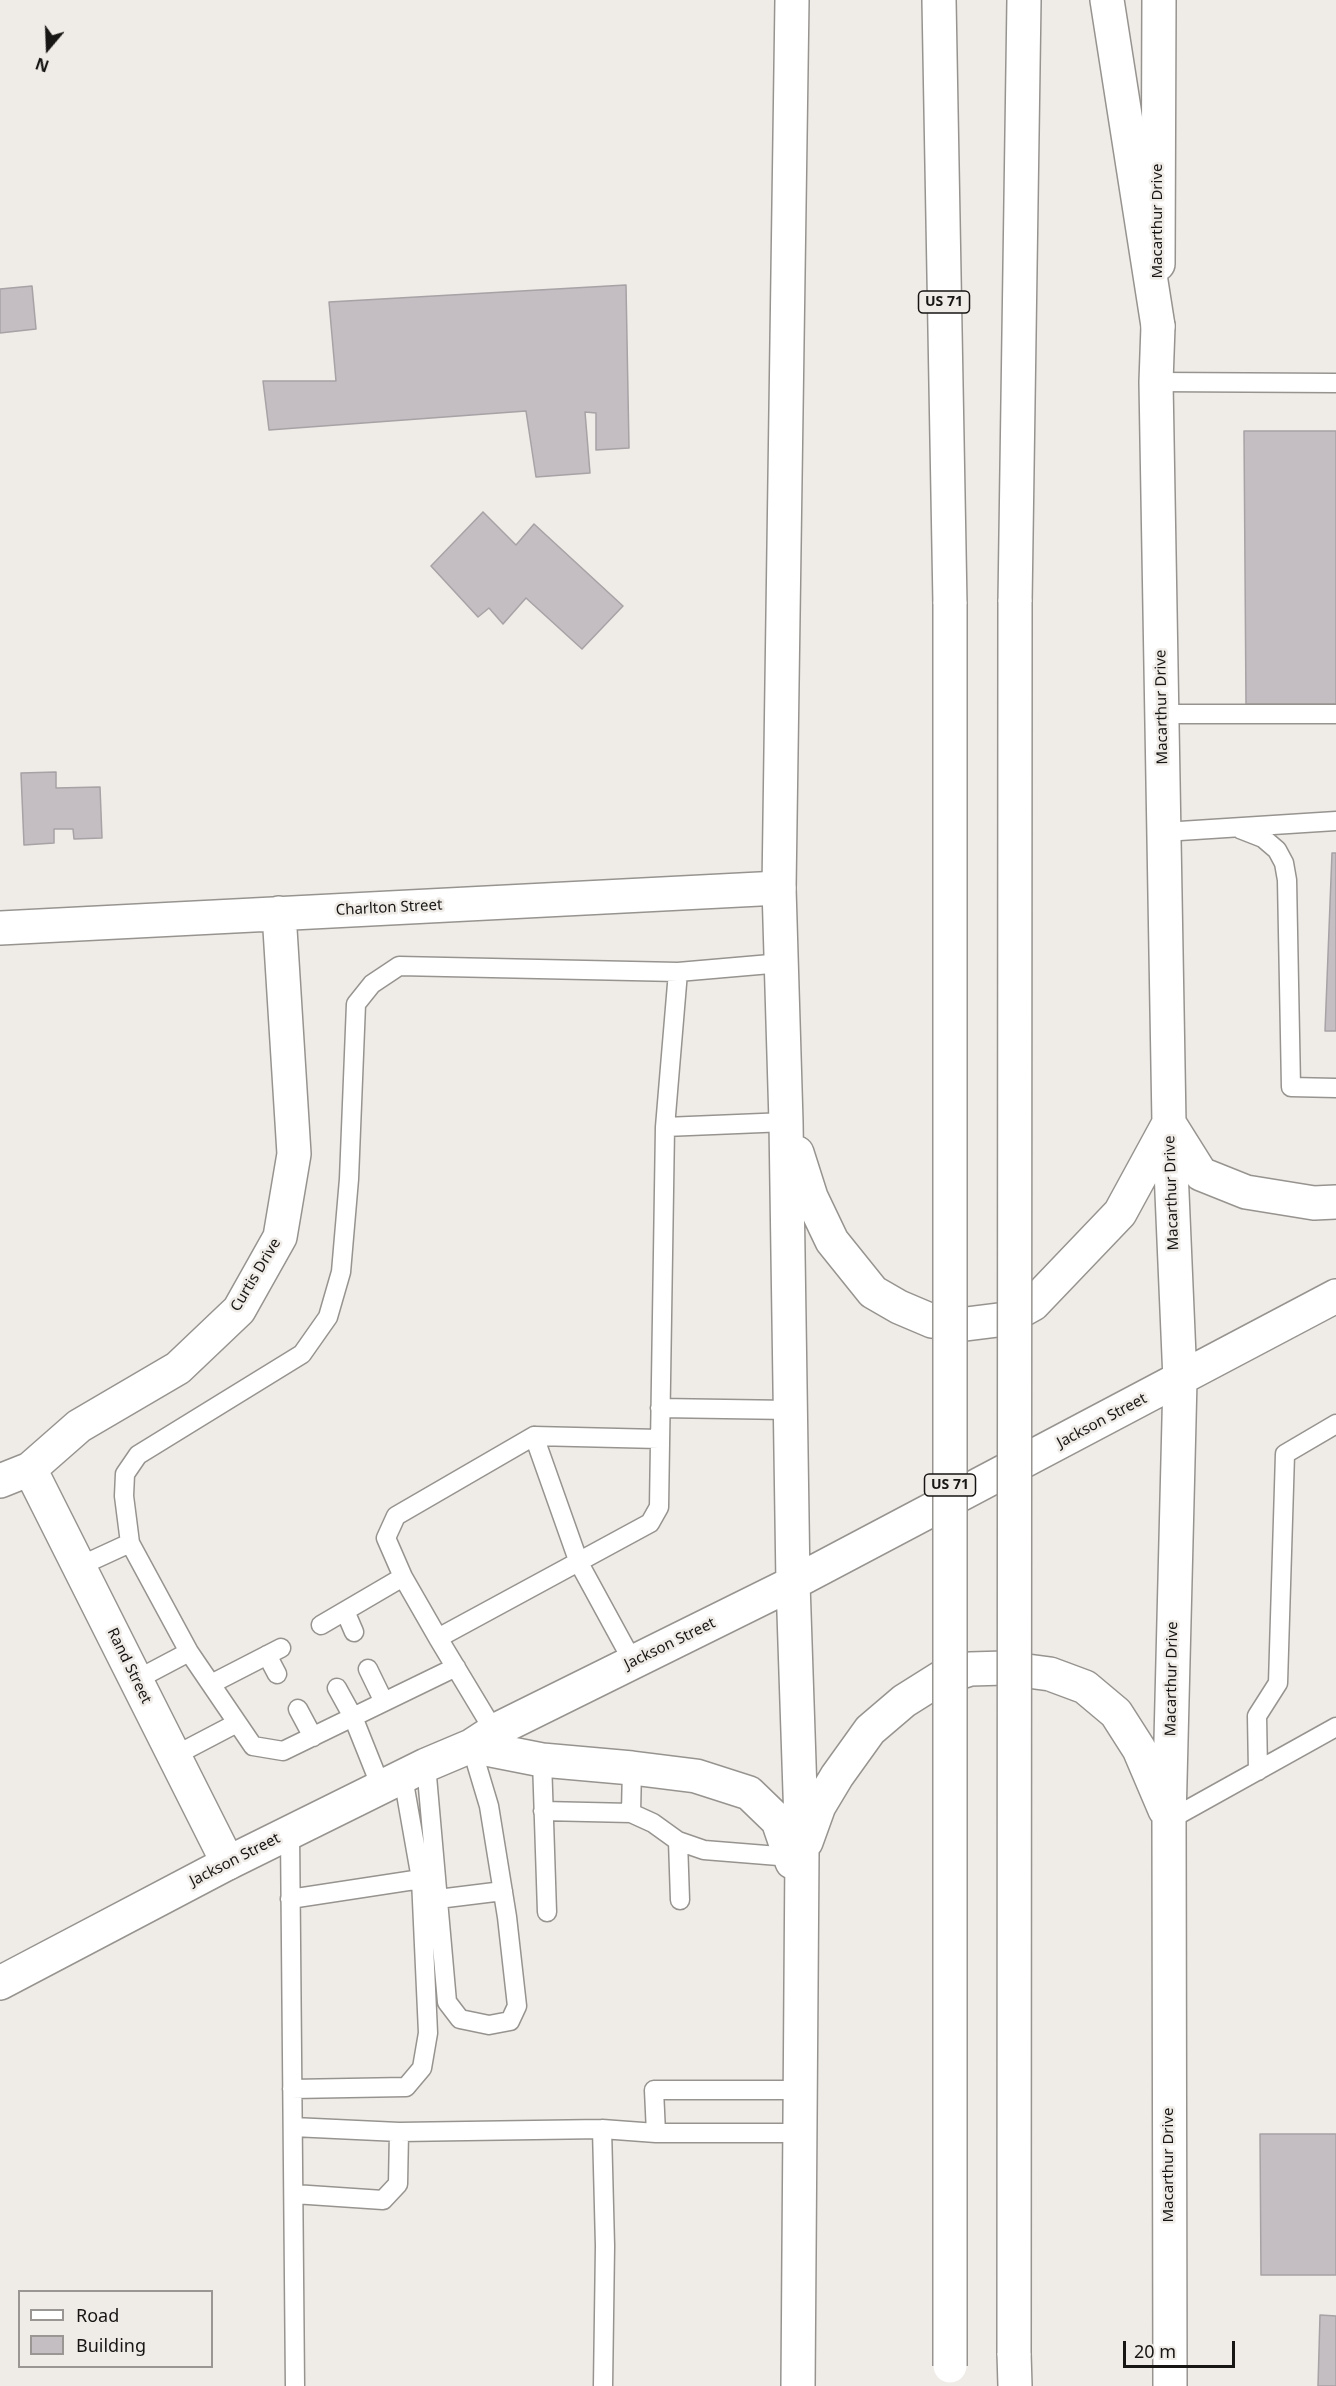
<!DOCTYPE html>
<html>
<head>
<meta charset="utf-8">
<style>
	body { margin:0 }
	#map { position:relative; width:1336px; height:2386px; overflow:hidden; background:#efebe7; font-family:"Noto Sans",sans-serif }
	canvas { display:block }
	.legend { position:absolute; left:18px; top:2290px; width:195px; height:78px; box-sizing:border-box; background:#efebe7; border:2px solid #999693; margin:0; padding:8px 10px; list-style:none; font-size:18px; color:#171614 }
	.legend li { display:flex; align-items:center; gap:12px; height:30px }
	.legend b { width:30px; border:2px solid #999693 }
	.north { position:absolute; left:18px; top:18px; width:60px; height:60px; -webkit-text-stroke:4px #efebe7; paint-order:stroke; rotate:199deg; font-size:16px; font-weight:700; line-height:24px; text-align:center; color:#171614 }
	.north::after { content:''; display:block; margin:auto; width:21px; height:27px; background:#171614; clip-path:polygon(50% 0,100% 100%,50% 72%,0 100%) }
	.scale { position:absolute; left:1123px; top:2341px; width:112px; height:27px; box-sizing:border-box; border:3px solid #171614; border-top:0; padding-left:8px; font-size:18px; line-height:21px; white-space:nowrap; color:#171614; -webkit-text-stroke:4px #efebe7; paint-order:stroke }
</style>
</head>
<body>
<div id="map">
<canvas width="1336" height="2386"></canvas>
<ul class="legend">
<li><b style="height:8px;background:#fff"></b>Road</li>
<li><b style="height:16px;background:#c4bec2"></b>Building</li>
</ul>
<div class="north">N</div>
<div class="scale">20 m</div>
</div>
<script>
const ctx = document.querySelector('canvas').getContext('2d');
ctx.lineJoin = 'round';
function fillPath(path, color) { ctx.fillStyle = color; ctx.fill(path, 'evenodd'); }
const poly = rows => new Path2D(rows.map(r => 'M' + r).join(''));
function stroke(path, color, width, dash) { ctx.strokeStyle = color; ctx.lineWidth = width; ctx.lineCap = dash ? 'butt' : 'round'; ctx.setLineDash(dash || []); ctx.stroke(path); }
function label(font, color, halo, rows, align = 'center') {
  ctx.font = font + ' "Noto Sans",sans-serif'; ctx.lineWidth = 5; ctx.setLineDash([]); ctx.textBaseline = 'middle'; ctx.strokeStyle = halo; ctx.fillStyle = color; for (const [text, x, y, turn = 0] of rows) {
    ctx.save(); ctx.translate(x, y); ctx.rotate((+turn || 0) * Math.PI / 180); ctx.textAlign = isNaN(turn) ? turn : align; if (halo) ctx.strokeText(text, 0, 0); ctx.fillText(text, 0, 0); ctx.restore();
  }
}
const building = poly([
	[626,285,629,448,596,450,596,413,585,412,590,473,536,477,526,411,269,430,263,381,336,381,329,302,626,285],
	[32,286,36,329,0,333,0,289,32,286],
	[1244,431,1336,431,1336,704,1246,704,1244,431],
	[483,512,516,545,534,524,623,606,582,649,526,598,503,624,489,608,478,617,431,566,483,512],
	[56,772,56,788,100,787,102,838,74,839,73,829,54,829,54,843,24,845,21,773,56,772],
	[1332,853,1336,853,1336,1031,1325,1031,1332,853],
	[1260,2134,1336,2134,1336,2275,1261,2275,1260,2134],
	[1320,2315,1336,2316,1336,2386,1318,2386,1320,2315]
]);
fillPath(building, '#c4bec2');
stroke(building, '#a7a2a5', 1.5);
const lane = poly([
	[1156,382,1336,383],
	[1162,714,1336,714],
	[1240,829,1263,838,1277,850,1284,863,1287,880,1291,1087,1336,1088],
	[1164,832,1336,821],
	[665,1127,786,1122],
	[660,1408,790,1410],
	[534,1436,659,1439],
	[130,1543,124,1496,125,1474,138,1455,302,1354,328,1317,341,1272,349,1179,356,1004,372,984,399,966,678,972],
	[80,1566,130,1543,189,1652,136,1680],
	[345,1611,354,1632],
	[321,1625,403,1577],
	[438,1638,403,1577,386,1538,396,1516,534,1436,579,1563,633,1662],
	[189,1652,253,1746,283,1751,456,1667],
	[267,1655,277,1674],
	[368,1669,384,1702],
	[211,1684,281,1648],
	[337,1688,353,1717,381,1787],
	[298,1709,313,1737],
	[494,1731,438,1638,650,1523,659,1507,665,1127,678,972,782,963],
	[174,1756,237,1723],
	[542,1760,547,1912],
	[426,1765,447,2002,460,2019,489,2025,510,2021,517,2006,507,1917,489,1806,471,1746],
	[1258,1771,1257,1716,1278,1683,1285,1454,1336,1424],
	[543,1811,631,1813,653,1823,678,1841,704,1850,791,1857],
	[631,1813,632,1768],
	[1169,1820,1336,1727],
	[290,1832,295,2386],
	[678,1841,680,1900],
	[290,1899,421,1879,403,1777],
	[438,1899,503,1891],
	[292,2089,406,2087,422,2068,428,2033,421,1879],
	[293,2127,399,2132],
	[602,2129,605,2246,603,2386],
	[656,2133,800,2133],
	[294,2194,383,2200,398,2184,399,2132,602,2129,656,2133,654,2090,800,2090]
]);
const street = poly([
	[1158,264,1159,0],
	[0,928,779,888],
	[30,1469,228,1863],
	[0,1481,30,1469,79,1426,178,1368,239,1310,280,1237,294,1154,279,913]
]);
const secondary = poly([
	[792,0,779,888,786,1122,793,1583,802,1852,798,2386],
	[1158,326,1156,382,1169,1123,1180,1380,1169,1820,1170,2386],
	[797,1153,811,1197,832,1241,873,1292,899,1307,932,1321,966,1324,1006,1319,1033,1304,1120,1213,1169,1123,1201,1174,1246,1192,1314,1203,1336,1202],
	[471,1746,542,1760,632,1768,696,1776,749,1793,778,1821,792,1862],
	[806,1842,819,1806,837,1776,870,1730,904,1701,939,1679,970,1669,1005,1668,1050,1674,1085,1687,1116,1713,1139,1749,1165,1810],
	[0,1983,228,1863,426,1765,471,1746,494,1731,793,1583,1336,1296]
]);
const highway = poly([
	[939,0,950,604],
	[1107,0,1158,326],
	[1015,602,1024,0],
	[1014,2353,1015,2386]
]);
stroke(lane, '#979490', 21);
stroke(street, '#979490', 36);
stroke(secondary, '#979490', 36);
stroke(highway, '#979490', 36);
stroke(lane, '#fff', 18);
stroke(street, '#fff', 33);
stroke(secondary, '#fff', 33);
stroke(highway, '#fff', 33);
const highwayBridge = poly([
	[950,604,950,2366],
	[1014,2353,1015,602]
]);
stroke(highwayBridge, '#979490', 36, []);
stroke(highwayBridge, '#fff', 33);
for (const [x, y, w] of [
	[944,302,51],
	[950,1485,51]
]) { const box = new Path2D(); box.roundRect(x - w / 2, y - 11, w, 22, 4.5); ctx.fillStyle = '#efebe7'; ctx.fill(box); stroke(box, '#171614', 1.5); }
label('bold 14px', '#171614', null, [
	["US 71",944,302],
	["US 71",950,1485]
]);
label('15px', '#171614', '#efebe7', [
	["Macarthur Drive",1158,221,-90],
	["Macarthur Drive",1162,707,-91],
	["Charlton Street",389,908,-3],
	["Macarthur Drive",1172,1193,-92],
	["Curtis Drive",256,1275,-59],
	["Jackson Street",1102,1421,-28],
	["Jackson Street",670,1644,-26],
	["Rand Street",129,1666,64],
	["Macarthur Drive",1172,1679,-89],
	["Jackson Street",235,1860,-27],
	["Macarthur Drive",1169,2165,-90]
]);
</script>
</body>
</html>
